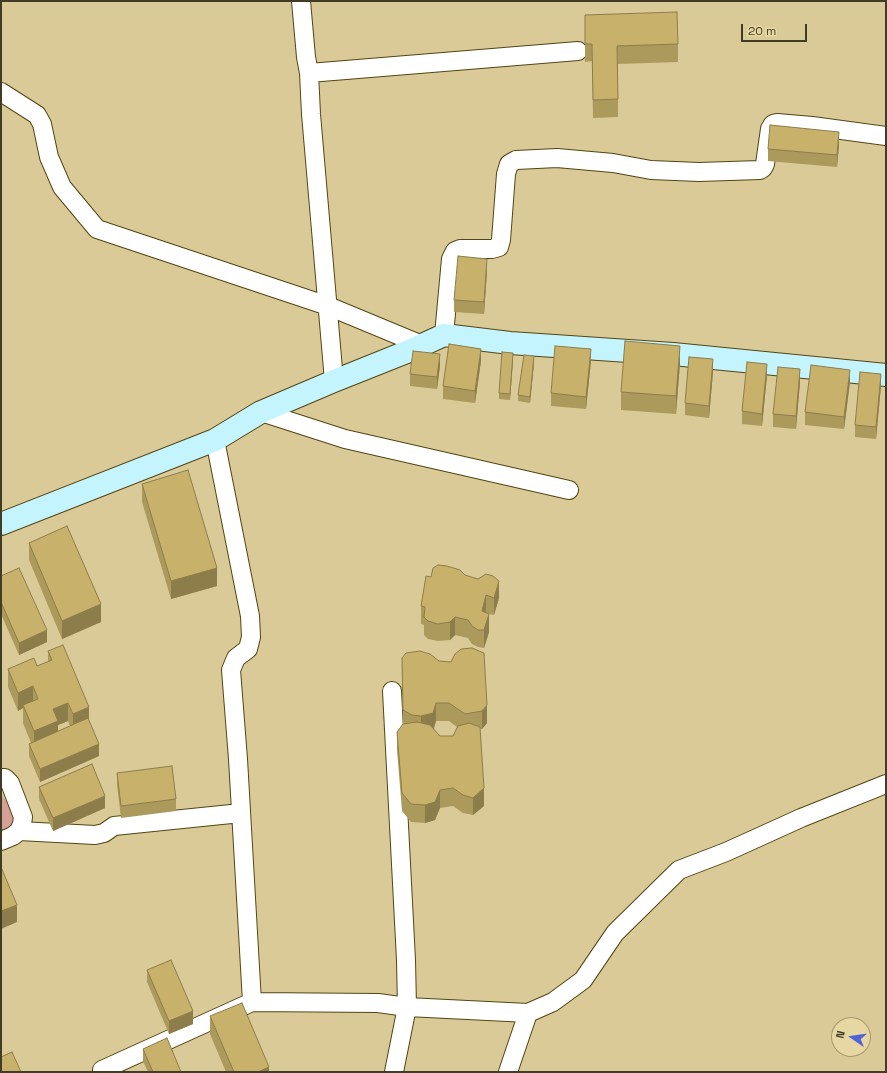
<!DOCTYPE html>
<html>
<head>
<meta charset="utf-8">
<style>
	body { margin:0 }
	#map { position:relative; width:887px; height:1073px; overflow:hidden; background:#daca97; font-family:"Space Grotesk",sans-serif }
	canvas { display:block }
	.frame { position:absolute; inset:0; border:2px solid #423b26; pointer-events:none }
	.north { position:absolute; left:831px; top:1017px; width:40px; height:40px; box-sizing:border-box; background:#e7d7a3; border:1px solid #a59971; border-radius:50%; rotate:283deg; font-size:11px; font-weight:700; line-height:16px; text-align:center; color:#423b26 }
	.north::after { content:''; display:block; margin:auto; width:14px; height:18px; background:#5062d8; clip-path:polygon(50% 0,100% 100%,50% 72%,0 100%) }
	.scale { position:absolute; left:741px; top:24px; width:66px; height:18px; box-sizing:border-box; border:2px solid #423b26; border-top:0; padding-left:5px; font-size:12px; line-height:14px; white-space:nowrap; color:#423b26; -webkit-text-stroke:3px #e7d7a3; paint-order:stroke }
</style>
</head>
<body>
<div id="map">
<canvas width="887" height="1073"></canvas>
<div class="frame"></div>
<div class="north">N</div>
<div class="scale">20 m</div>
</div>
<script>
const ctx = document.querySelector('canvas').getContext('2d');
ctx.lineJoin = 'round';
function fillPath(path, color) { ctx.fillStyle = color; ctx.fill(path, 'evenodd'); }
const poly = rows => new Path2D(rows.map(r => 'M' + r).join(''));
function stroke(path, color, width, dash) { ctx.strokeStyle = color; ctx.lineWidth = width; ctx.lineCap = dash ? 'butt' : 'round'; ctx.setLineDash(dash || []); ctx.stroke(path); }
fillPath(poly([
	[1,795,14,810,12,834,1,846]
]), '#d5a095');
const street = poly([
	[301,1,306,57,309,73,311,114,334,381],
	[309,73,578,51],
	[1,92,37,115,42,124,49,157,62,187,97,229,328,306,422,345],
	[444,335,451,259,455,251,460,249,492,249,499,247,501,240,506,174,509,164,516,160,557,158,613,163,651,170,699,172,760,170,763,168,765,164,770,129,773,124,777,123,812,126,886,136],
	[261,412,345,439,569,490],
	[215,440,250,616,251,637,248,649,236,658,231,670,238,759,252,1002],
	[392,691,406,960,407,1007,394,1072],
	[1,778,5,778,10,783,23,817,22,824,19,831,13,836,1,841],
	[19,831,95,835,104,833,114,826,241,813],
	[102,1070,252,1002,378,1003,407,1007,528,1013,553,1002,583,980,615,933,679,870,726,852,801,818,886,784],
	[508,1072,528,1013]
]);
const secondary = poly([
	[1,524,215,440,261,412,334,381,409,351,444,335,510,343,673,354,886,375]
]);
stroke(street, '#534512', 20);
stroke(secondary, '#534512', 24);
stroke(street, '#fff', 18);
stroke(secondary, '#c4f4fd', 22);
fillPath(poly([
	[585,15,678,44,678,62,618,64,618,117,593,118,592,61,585,62],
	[839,145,837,167,768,161,768,149],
	[487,271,484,314,454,312,454,300],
	[513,359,510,400,499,399,499,393],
	[481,361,475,403,443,399,443,386],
	[591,361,586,409,551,406,551,393],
	[534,363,530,403,518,401,518,395],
	[680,363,676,414,621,410,621,392],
	[440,366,437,389,410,386,410,374],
	[713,372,709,418,685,415,685,403],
	[767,376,762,426,742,424,742,411],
	[800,382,796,429,773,427,773,414],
	[850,382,844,429,805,425,805,412],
	[881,386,876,439,855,437,855,425],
	[142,484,217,586,171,599,142,502],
	[29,543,101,622,62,639,29,560],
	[465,575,499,598,494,615,489,614,489,632,484,648,478,647,472,644,468,638,455,635,450,640,438,641,428,639,424,635,424,625,421,624,421,606,431,577],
	[1,576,47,642,19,655,1,614],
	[461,649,487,723,482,729,480,729,484,806,473,815,463,813,453,806,440,808,435,820,425,823,411,822,402,811,397,750,397,732,403,725,402,658,451,662],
	[436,721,449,721,457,727,453,736,440,736,434,729],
	[48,651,89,720,99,756,40,782,29,756,29,744,31,743,23,723,23,708,18,711,8,687,8,669,37,666,48,662],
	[68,721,70,726,58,731,58,725],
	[117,773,176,799,176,811,121,818,117,785],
	[39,787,105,808,53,831,39,799],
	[147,970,193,1024,169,1034,147,982],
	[210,1016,269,1072,226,1072,210,1034],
	[143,1049,181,1072,148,1072,143,1061]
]), '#ac995c');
fillPath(poly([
	[839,132,839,145,837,167,837,155],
	[487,259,487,271,484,314,484,302],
	[680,346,680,363,676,414,676,396],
	[481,349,481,361,475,403,475,391],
	[591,349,591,361,586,409,586,397],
	[513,353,513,359,510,400,510,394],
	[440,354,440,366,437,389,437,377],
	[534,356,534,363,530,403,530,397],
	[713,359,713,372,709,418,709,406],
	[767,364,767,376,762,426,762,414],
	[800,369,800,382,796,429,796,416],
	[850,370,850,382,844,429,844,417],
	[881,374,881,386,876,439,876,427],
	[217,568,217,586,171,599,171,581],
	[499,581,499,598,494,615,494,598],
	[486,595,486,613,482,611],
	[101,604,101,622,62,639,62,621],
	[489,614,489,632,484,648,484,630],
	[455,617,455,635,450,640,450,622],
	[47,630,47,642,19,655,19,643],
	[33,686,33,704,23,705,23,708,18,711,18,693],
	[68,703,68,721,58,725,58,738,34,749,34,731,53,709],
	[436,703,436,721,433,730,421,734,421,716],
	[487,705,487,723,482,729,482,711],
	[89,707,89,725,73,732,73,714],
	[99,744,99,756,40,782,40,769],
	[484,788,484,806,473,815,473,798],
	[440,790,440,808,435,820,425,823,425,805],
	[105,796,105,808,53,831,53,818],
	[17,905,17,922,1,929,1,911],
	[193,1011,193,1024,169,1034,169,1021],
	[269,1067,269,1072,258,1072]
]), '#8c7d4b');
const building = poly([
	[677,12,678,44,617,46,618,99,593,100,592,44,585,44,585,15,677,12],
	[770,125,839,132,837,155,768,149,770,125],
	[458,256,487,259,484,302,454,300,458,256],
	[625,341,680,346,676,396,621,392,625,341],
	[449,344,481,349,475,391,443,386,449,344],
	[555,346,591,349,586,397,551,393,555,346],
	[413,351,440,354,437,377,410,374,413,351],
	[502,352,513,353,510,394,499,393,502,352],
	[524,355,534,356,530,397,518,395,524,355],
	[689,357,713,359,709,406,685,403,689,357],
	[747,362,767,364,762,414,742,411,747,362],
	[811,365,850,370,844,417,805,412,811,365],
	[778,367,800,369,796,416,773,414,778,367],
	[860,372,881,374,876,427,855,425,860,372],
	[188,470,217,568,171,581,142,484,188,470],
	[67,526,101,604,62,621,29,543,67,526],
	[438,565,447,566,460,570,465,575,478,579,486,574,493,576,499,581,494,598,486,595,482,611,489,614,484,630,478,630,472,626,468,620,455,617,450,622,438,624,428,621,424,617,425,607,421,606,426,576,431,577,433,568,438,565],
	[19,568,47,630,19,643,1,602,1,576,19,568],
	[63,645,89,707,73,714,68,703,53,709,58,721,34,731,23,705,38,699,33,686,18,693,8,669,34,658,37,666,52,660,48,651,63,645],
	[472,648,484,653,487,705,482,711,465,714,449,703,436,703,433,713,421,716,412,715,403,710,402,658,406,653,420,651,430,654,439,661,451,662,455,654,461,649,472,648],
	[88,718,99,744,40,769,29,744,88,718],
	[417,722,430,725,440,736,453,736,458,726,469,723,480,727,484,788,473,798,463,795,453,788,440,790,435,802,425,805,411,804,402,793,397,732,403,724,417,722],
	[92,764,105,796,53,818,39,787,92,764],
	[172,766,176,799,121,806,117,773,172,766],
	[1,867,17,905,1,911,1,867],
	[171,960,193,1011,169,1021,147,970,171,960],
	[242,1003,269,1067,258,1072,234,1072,210,1016,242,1003],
	[167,1038,181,1072,153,1072,143,1049,167,1038],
	[12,1052,21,1072,1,1072,1,1057,12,1052]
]);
fillPath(building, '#c8b26b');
stroke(building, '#8c7d4b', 1);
</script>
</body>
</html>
